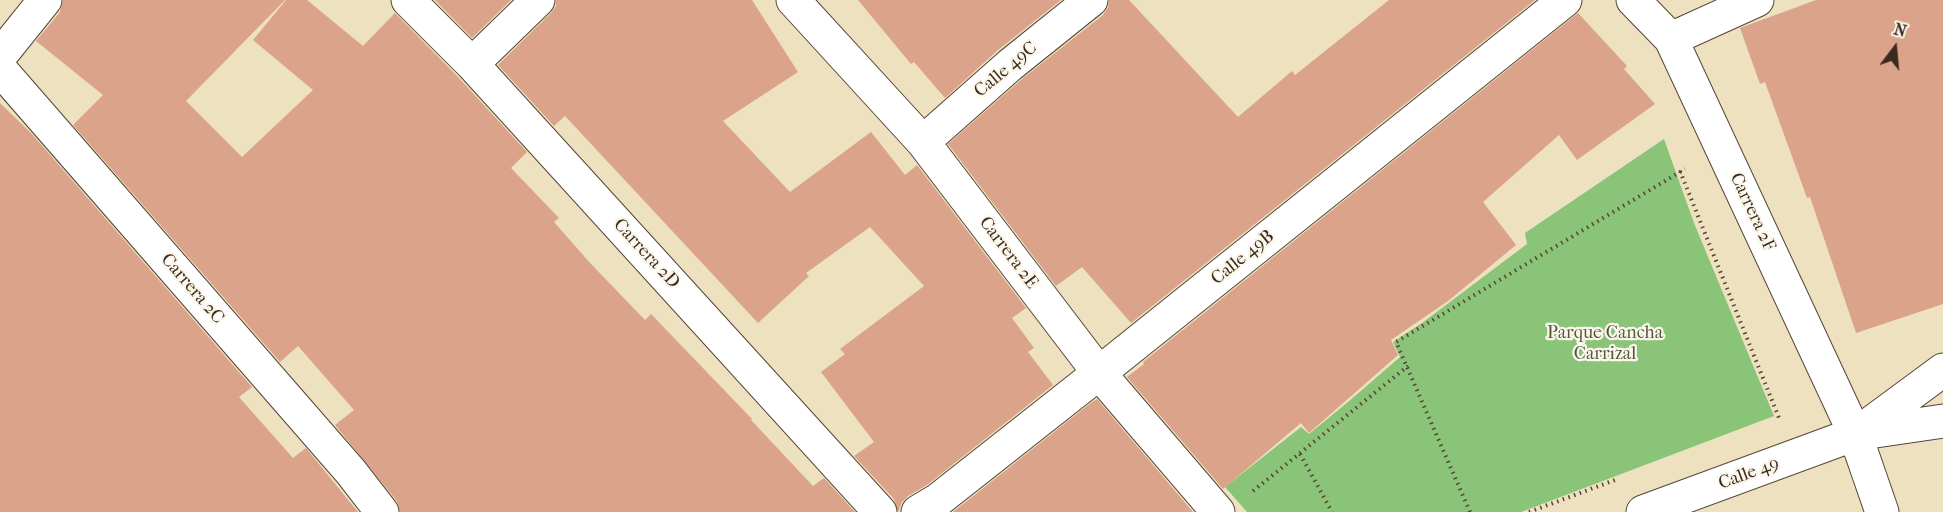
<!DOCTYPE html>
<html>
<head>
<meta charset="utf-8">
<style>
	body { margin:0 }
	#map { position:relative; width:1943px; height:512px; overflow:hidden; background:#ede1c0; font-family:"IM FELL French Canon",serif }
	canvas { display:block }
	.north { position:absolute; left:1865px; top:18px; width:60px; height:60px; -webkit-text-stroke:4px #fbf7ec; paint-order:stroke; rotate:16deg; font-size:16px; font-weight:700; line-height:24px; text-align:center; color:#3b2a1e }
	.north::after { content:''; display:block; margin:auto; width:21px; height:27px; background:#3b2a1e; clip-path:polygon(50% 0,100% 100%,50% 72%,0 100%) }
</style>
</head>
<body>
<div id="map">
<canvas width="1943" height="512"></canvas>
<div class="north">N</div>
</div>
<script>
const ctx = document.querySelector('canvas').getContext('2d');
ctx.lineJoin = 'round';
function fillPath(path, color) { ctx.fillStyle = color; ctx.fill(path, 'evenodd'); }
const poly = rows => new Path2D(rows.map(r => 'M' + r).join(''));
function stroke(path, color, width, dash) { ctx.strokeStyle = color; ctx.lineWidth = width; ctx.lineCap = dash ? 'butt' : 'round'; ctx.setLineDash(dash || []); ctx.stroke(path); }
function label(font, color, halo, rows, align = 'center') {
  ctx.font = font + ' "IM FELL French Canon",serif'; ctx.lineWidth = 4.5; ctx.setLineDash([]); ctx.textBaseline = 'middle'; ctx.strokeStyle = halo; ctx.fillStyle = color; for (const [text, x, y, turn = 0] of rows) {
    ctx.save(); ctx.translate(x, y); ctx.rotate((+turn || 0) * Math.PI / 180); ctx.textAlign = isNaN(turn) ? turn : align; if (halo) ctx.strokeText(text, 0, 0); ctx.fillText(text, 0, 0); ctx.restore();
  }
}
fillPath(poly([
	[1664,139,1694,223,1774,416,1521,512,1247,512,1225,487,1301,427,1309,434,1348,402,1400,357,1393,342,1422,323,1527,244,1525,233]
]), '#8ac478');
fillPath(poly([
	[63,0,285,0,186,101,242,157,313,90,253,40,286,0,307,0,363,46,395,13,458,77,527,152,511,168,559,218,554,222,591,264,645,320,651,314,752,419,751,420,813,486,824,478,855,512,400,512,397,501,335,425,354,410,298,346,280,362,73,125,103,95,36,41,60,12],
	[435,0,511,0,472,38],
	[556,0,752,0,798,72,723,121,790,192,871,132,905,175,917,165,1026,308,1012,318,1034,348,1028,352,1053,385,927,485,908,496,902,502,898,512,894,499,854,456,874,442,821,372,845,354,840,349,924,286,870,227,806,273,809,276,758,323,565,116,554,126,498,65,551,13,556,6],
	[858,0,1061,0,998,50,945,98,914,62,911,64],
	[1109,0,1129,0,1238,117,1292,71,1295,75,1389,0,1535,0,1131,323,1082,267,1056,286,948,144,1022,79,1103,15,1108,7],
	[1816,0,1943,0,1943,304,1856,333,1810,197,1807,198,1765,82,1760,84,1740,28],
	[1578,13,1627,66,1624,69,1655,104,1577,160,1559,135,1483,202,1516,245,1448,301,1391,340,1398,355,1309,433,1301,423,1223,489,1127,377,1144,364,1143,362],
	[0,103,31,133,252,387,239,397,293,458,306,448,358,512,0,512],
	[1097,399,1193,512,953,512,1092,402]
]), '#daa38a');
const minor = poly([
	[408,0,472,64,880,512],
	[793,0,923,142,1099,373,1218,512],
	[1633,0,1671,39,1855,434,1882,512],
	[1671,39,1757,0],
	[0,56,45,0],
	[472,64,538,0],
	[0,69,351,472,382,512],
	[923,142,1010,65,1091,0],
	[1859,432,1943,370],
	[918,512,938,500,1099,373,1565,0],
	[1643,512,1855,434,1943,421]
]);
stroke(minor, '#564536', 35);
stroke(poly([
	[1680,171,1779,418],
	[1300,454,1332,512],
	[1253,491,1408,366],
	[1470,512,1396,342,1685,169],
	[1529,512,1615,480]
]), '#564536', 4, [1.5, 4.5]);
stroke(minor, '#fff', 33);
label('18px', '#3b2a1e', '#fbf7ec', [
	["Calle 49C",1006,70,-40],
	["Carrera 2F",1752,212,65],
	["Carrera 2E",1008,253,53],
	["Carrera 2D",646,254,47],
	["Calle 49B",1243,258,-39],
	["Carrera 2C",192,289,49],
	["Calle 49",1749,474,-20]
]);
label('18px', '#535839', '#fbf7ec', [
	["Parque Cancha",1605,334],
	["Carrizal",1605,355]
]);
</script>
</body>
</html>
